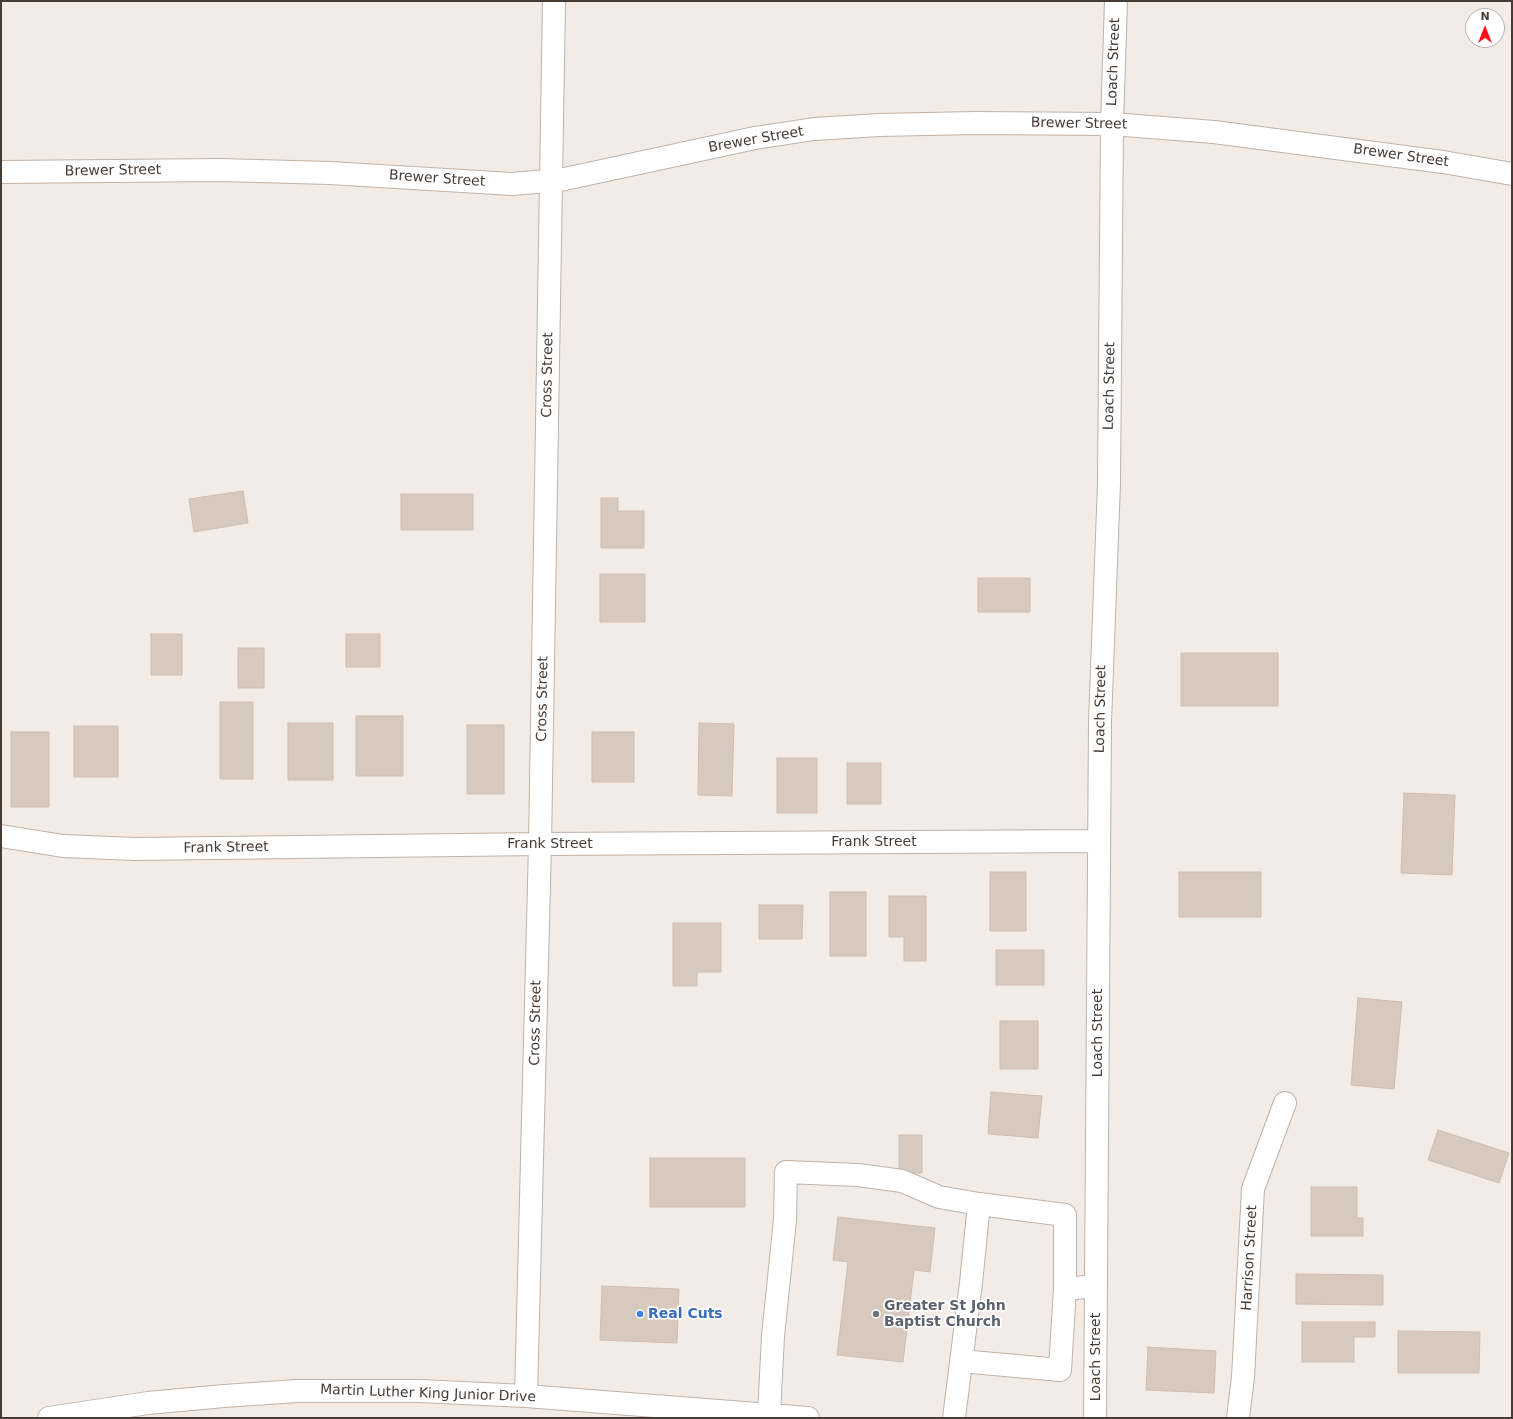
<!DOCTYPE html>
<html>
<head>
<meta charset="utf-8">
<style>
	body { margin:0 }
	#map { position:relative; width:1513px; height:1419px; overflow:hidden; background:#f3ece6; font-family:"DejaVu Sans",sans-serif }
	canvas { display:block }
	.frame { position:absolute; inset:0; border:2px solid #463c35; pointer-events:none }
	.north { position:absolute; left:1465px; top:8px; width:40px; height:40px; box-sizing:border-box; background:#fff; border:1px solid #b5b1ae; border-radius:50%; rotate:0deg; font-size:11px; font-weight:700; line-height:16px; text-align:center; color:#463c35 }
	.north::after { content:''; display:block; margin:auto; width:14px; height:18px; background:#ff111b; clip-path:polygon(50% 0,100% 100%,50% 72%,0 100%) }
</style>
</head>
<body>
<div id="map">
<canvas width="1513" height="1419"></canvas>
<div class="frame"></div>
<div class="north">N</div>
</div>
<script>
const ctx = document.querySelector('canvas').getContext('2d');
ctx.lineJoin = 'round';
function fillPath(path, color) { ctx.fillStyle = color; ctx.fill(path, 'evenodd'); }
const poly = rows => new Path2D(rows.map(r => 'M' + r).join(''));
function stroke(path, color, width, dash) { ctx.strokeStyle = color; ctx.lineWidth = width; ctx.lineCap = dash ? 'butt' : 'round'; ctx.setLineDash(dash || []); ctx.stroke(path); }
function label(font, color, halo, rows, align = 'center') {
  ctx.font = font + ' "DejaVu Sans",sans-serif'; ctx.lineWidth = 3.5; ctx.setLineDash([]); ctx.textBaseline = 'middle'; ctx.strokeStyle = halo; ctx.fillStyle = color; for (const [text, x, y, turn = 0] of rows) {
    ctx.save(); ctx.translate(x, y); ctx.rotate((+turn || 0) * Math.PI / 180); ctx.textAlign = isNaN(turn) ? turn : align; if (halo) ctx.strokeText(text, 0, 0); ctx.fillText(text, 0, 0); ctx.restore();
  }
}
const building = poly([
	[243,491,248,523,194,532,189,499,243,491],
	[401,494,473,494,473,530,401,530,401,494],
	[601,498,618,498,618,511,644,511,644,548,601,548,601,498],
	[600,574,645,574,645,622,600,622,600,574],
	[978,578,1030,578,1030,612,978,612,978,578],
	[151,634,182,634,182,675,151,675,151,634],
	[346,634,380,634,380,667,346,667,346,634],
	[238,648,264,648,264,688,238,688,238,648],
	[1181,653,1278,653,1278,706,1181,706,1181,653],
	[220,702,253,702,253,779,220,779,220,702],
	[356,716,403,716,403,776,356,776,356,716],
	[288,723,333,723,333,780,288,780,288,723],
	[699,723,734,724,732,796,698,795,699,723],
	[467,725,504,725,504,794,467,794,467,725],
	[74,726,118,726,118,777,74,777,74,726],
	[11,732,49,732,49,807,11,807,11,732],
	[592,732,634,732,634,782,592,782,592,732],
	[777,758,817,758,817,813,777,813,777,758],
	[847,763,881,763,881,804,847,804,847,763],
	[1404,793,1455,795,1452,875,1401,873,1404,793],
	[990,872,1026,872,1026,931,990,931,990,872],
	[1179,872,1261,872,1261,917,1179,917,1179,872],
	[830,892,866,892,866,956,830,956,830,892],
	[889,896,926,896,926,961,904,961,904,937,889,937,889,896],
	[759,905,803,905,802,939,759,939,759,905],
	[673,923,721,923,721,972,697,972,697,986,673,986,673,923],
	[996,950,1044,950,1044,985,996,985,996,950],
	[1358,998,1402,1002,1394,1089,1351,1085,1358,998],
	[1000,1021,1038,1021,1038,1069,1000,1069,1000,1021],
	[991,1092,1042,1096,1038,1138,988,1134,991,1092],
	[1438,1130,1509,1153,1499,1183,1428,1160,1438,1130],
	[899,1135,922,1135,922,1173,899,1173,899,1135],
	[650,1158,745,1158,745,1207,650,1207,650,1158],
	[1311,1187,1357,1187,1357,1218,1363,1218,1363,1236,1311,1236,1311,1187],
	[838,1217,935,1228,930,1272,914,1270,903,1362,837,1355,848,1262,833,1260,838,1217],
	[1296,1274,1383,1275,1383,1305,1296,1304,1296,1274],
	[602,1286,679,1289,677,1343,600,1340,602,1286],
	[1302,1322,1375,1322,1375,1337,1354,1337,1354,1362,1302,1362,1302,1322],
	[1398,1331,1480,1332,1479,1373,1398,1373,1398,1331],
	[1148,1347,1216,1351,1214,1393,1146,1390,1148,1347]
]);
fillPath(building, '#d8c9be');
stroke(building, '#d0bcae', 1);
const minor = poly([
	[1,172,221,170,330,173,512,184,560,180,755,138,814,129,879,125,975,123,1112,124,1214,132,1443,162,1512,174],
	[1,836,63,846,135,849,540,844,1099,841],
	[961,1361,1060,1370,1065,1289],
	[526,1396,540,844,554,1],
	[769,1415,773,1336,785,1220,786,1172,858,1175,902,1181,939,1197,979,1204],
	[49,1418,148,1403,224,1396,297,1391,420,1391,526,1396,808,1418],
	[954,1418,971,1283,979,1204,1065,1215,1065,1289,1096,1286],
	[1095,1418,1100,722,1109,483,1112,124,1116,1],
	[1238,1418,1243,1377,1253,1189,1285,1103]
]);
stroke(minor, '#bfb2a8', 24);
stroke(minor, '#fff', 22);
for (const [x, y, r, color] of [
	[640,1314,4,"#3f7fe0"],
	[876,1314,4,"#6b7280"]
]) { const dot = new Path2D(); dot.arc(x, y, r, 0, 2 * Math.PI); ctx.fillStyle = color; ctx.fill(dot); stroke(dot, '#fff', 1.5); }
label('14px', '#463c35', '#fff', [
	["Loach Street",1114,62,-88],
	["Brewer Street",1079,124,1],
	["Brewer Street",756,140,-10],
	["Brewer Street",1401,156,8],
	["Brewer Street",113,171,-1],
	["Brewer Street",437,179,4],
	["Cross Street",548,375,-89],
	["Loach Street",1110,386,-89],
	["Cross Street",543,699,-89],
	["Loach Street",1101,709,-89],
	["Frank Street",874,842],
	["Frank Street",550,844],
	["Frank Street",226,848,-1],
	["Cross Street",536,1023,-89],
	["Loach Street",1098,1033,-90],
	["Harrison Street",1250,1258,-87],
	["Loach Street",1096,1357,-90],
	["Martin Luther King Junior Drive",428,1394,2]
]);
label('bold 14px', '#5b616d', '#fff', [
	["Greater St John",884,1306],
	["Baptist Church",884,1322]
], 'left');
label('bold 14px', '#366cbe', '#fff', [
	["Real Cuts",648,1314]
], 'left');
</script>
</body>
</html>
